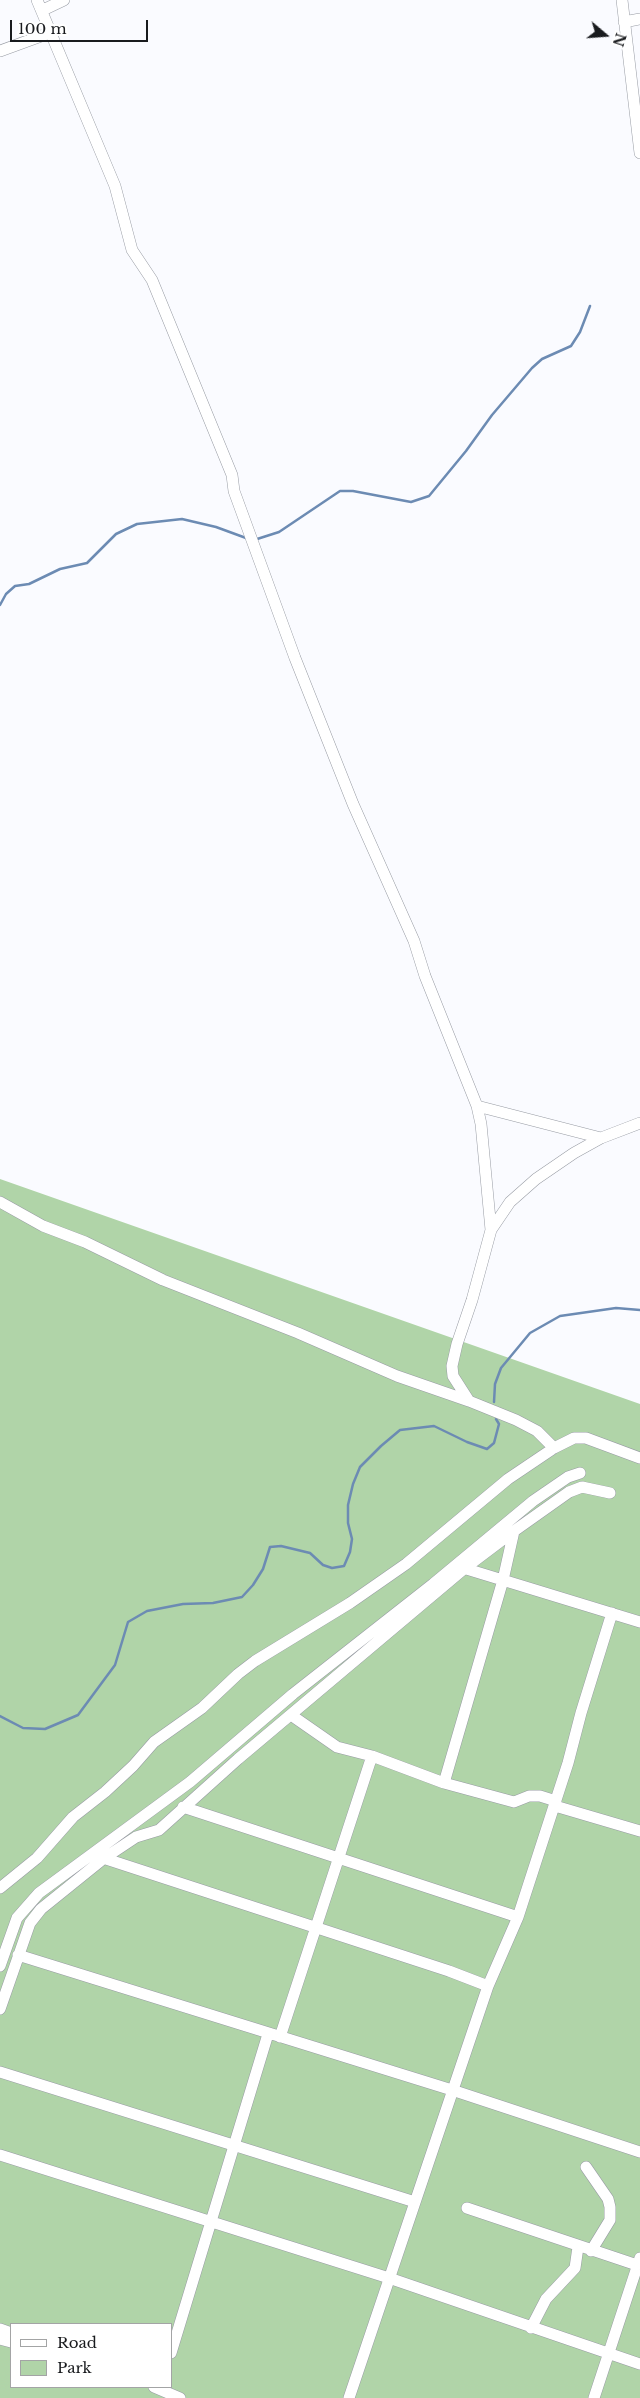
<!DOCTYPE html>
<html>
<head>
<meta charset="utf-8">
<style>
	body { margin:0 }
	#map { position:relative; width:640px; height:2398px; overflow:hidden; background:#fafbff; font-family:"Libre Baskerville",serif }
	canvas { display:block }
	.legend { position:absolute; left:10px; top:2323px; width:162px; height:65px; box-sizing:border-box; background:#fff; border:1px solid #a3a4a5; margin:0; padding:6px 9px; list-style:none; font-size:15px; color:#191b1e }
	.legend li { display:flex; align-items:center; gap:10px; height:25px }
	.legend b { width:25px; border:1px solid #a3a4a5 }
	.north { position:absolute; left:580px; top:10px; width:50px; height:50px; -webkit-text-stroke:4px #fff; paint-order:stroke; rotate:108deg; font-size:14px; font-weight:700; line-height:20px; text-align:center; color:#191b1e }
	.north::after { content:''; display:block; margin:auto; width:18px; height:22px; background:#191b1e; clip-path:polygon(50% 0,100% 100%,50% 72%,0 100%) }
	.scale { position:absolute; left:10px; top:20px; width:138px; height:22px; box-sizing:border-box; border:2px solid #191b1e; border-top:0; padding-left:6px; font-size:15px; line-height:18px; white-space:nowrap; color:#191b1e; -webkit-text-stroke:4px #fff; paint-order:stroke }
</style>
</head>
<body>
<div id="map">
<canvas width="640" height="2398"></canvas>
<ul class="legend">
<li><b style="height:6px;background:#fff"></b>Road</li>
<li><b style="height:14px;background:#b0d4a8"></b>Park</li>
</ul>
<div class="north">N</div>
<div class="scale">100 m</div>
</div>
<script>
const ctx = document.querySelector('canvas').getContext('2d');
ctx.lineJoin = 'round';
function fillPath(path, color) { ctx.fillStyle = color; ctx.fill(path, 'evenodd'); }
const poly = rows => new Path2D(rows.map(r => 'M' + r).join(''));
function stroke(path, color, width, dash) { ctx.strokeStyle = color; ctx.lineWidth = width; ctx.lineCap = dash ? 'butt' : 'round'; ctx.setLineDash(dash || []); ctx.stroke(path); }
fillPath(poly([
	[0,1179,640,1404,640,2398,0,2398],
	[11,2324,171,2324,171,2387,11,2387]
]), '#b0d4a8');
stroke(poly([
	[254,540,279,532,340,491,353,491,411,502,429,496,466,451,492,415,532,368,542,359,571,346,580,332,590,306],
	[0,605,6,594,15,586,29,584,60,569,87,563,116,534,137,524,182,519,216,527,246,538],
	[494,1402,495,1384,501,1368,530,1333,560,1316,616,1308,640,1310],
	[0,1716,23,1728,45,1729,78,1715,115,1665,128,1622,147,1611,183,1604,213,1603,242,1597,253,1585,263,1569,270,1547,281,1546,310,1553,323,1565,332,1568,344,1566,350,1552,352,1539,348,1523,348,1505,353,1484,360,1467,381,1446,400,1430,434,1426,467,1442,487,1449,494,1443,499,1424,496,1419]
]), '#6c8bb3', 2.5);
const minor = poly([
	[37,0,115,186,132,250,152,280,232,475,234,491,295,658,353,804,414,941,425,976,477,1106,481,1124,491,1230,472,1300,457,1344,452,1366,453,1376,469,1401,516,1420,537,1431,554,1448],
	[622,0,640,153],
	[43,10,64,0],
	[624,22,640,19],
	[0,51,52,32],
	[477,1106,601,1138],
	[0,1202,43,1226,85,1242,163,1280,298,1333,397,1376,469,1401],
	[491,1230,510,1202,536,1179,574,1153,601,1138,640,1123],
	[460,1567,640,1622],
	[291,1715,337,1747,372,1756,444,1783,514,1802,529,1796,540,1796,556,1801],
	[444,1783,503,1580,514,1531],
	[555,1806,640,1831],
	[183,1807,518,1917],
	[100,1857,449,1971,488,1986],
	[0,1888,37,1858,73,1817,105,1792,133,1766,154,1742,202,1708,238,1674,255,1661,350,1603,406,1564,508,1479,554,1448,574,1438,586,1438,640,1458],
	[18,1955,452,2090,640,2152],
	[0,1966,17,1918,39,1893,190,1782,293,1694,433,1584,533,1501,568,1477,580,1473],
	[0,2009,30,1923,41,1909,103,1859,136,1837,159,1830,238,1759,465,1568,514,1531,569,1492,582,1487,610,1493],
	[280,2037,372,1756],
	[0,2072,415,2202],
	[0,2155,389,2278,640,2364],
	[586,2167,608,2199,610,2207,610,2220,591,2251],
	[467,2208,637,2265],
	[531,2328,546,2299,575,2268,578,2247],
	[0,2329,11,2333],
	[0,2339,11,2342],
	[171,2353,268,2034],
	[154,2387,180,2398],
	[349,2398,488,1986,518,1917,568,1763,581,1713,612,1613],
	[594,2398,640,2258]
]);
stroke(minor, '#989ca4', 12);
stroke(minor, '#fff', 11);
</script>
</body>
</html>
